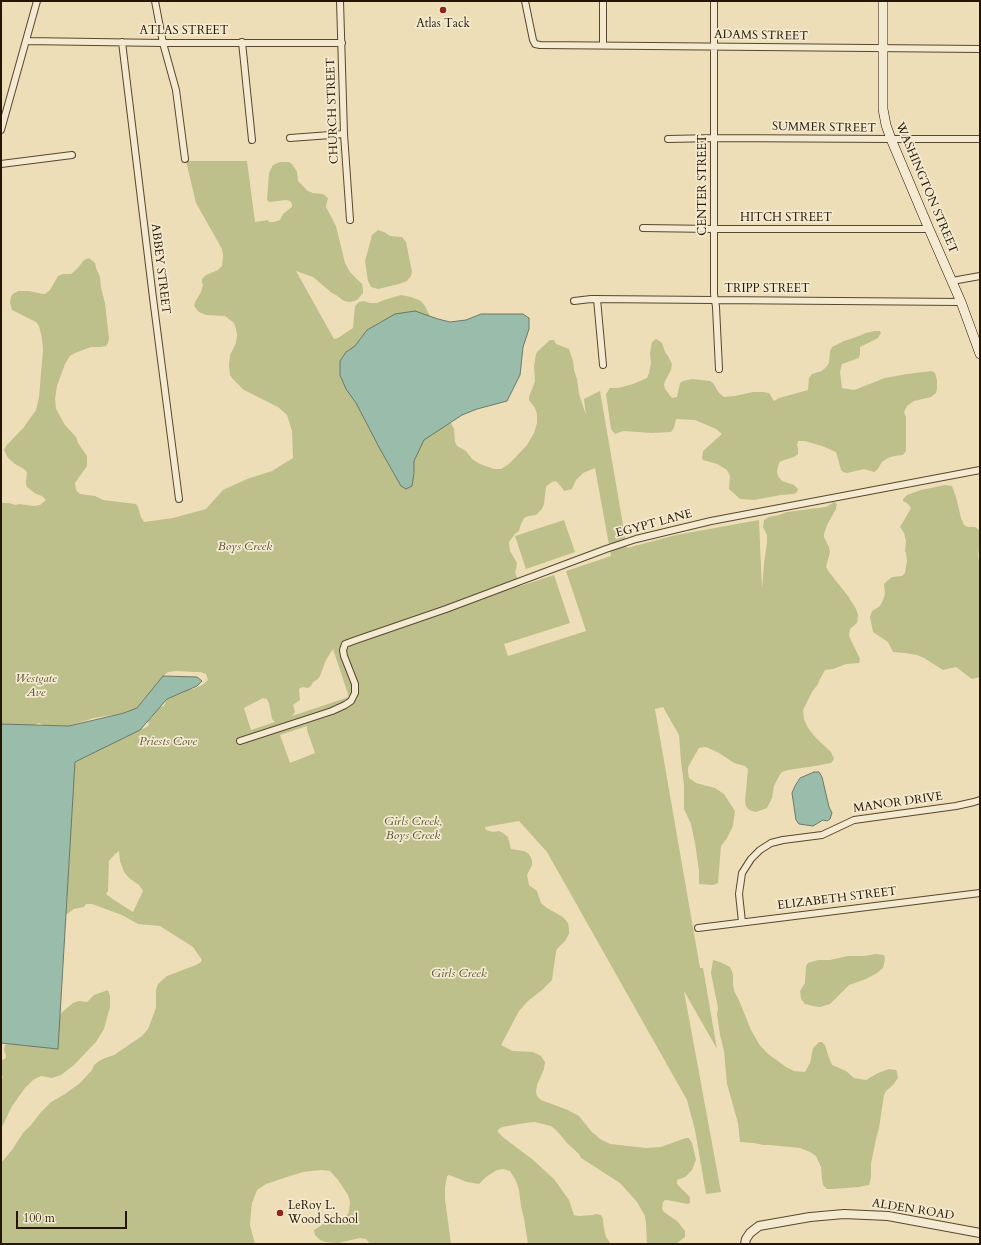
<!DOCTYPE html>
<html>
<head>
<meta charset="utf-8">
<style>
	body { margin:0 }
	#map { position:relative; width:981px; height:1245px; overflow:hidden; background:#eddeb8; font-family:Cardo,serif }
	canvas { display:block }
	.frame { position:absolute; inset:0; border:2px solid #261500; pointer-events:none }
	.scale { position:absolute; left:16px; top:1211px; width:111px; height:18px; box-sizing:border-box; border:2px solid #261500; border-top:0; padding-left:5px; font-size:12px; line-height:14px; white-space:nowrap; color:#261500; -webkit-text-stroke:3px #f3ead1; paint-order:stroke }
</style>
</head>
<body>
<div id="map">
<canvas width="981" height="1245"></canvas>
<div class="frame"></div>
<div class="scale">100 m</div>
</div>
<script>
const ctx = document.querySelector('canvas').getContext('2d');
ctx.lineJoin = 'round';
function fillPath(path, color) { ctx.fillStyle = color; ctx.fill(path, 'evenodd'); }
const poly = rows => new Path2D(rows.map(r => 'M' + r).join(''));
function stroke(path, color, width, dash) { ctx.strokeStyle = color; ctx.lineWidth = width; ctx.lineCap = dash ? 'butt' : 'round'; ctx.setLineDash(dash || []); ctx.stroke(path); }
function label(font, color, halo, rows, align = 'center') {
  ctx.font = font + ' Cardo,serif'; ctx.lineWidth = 3.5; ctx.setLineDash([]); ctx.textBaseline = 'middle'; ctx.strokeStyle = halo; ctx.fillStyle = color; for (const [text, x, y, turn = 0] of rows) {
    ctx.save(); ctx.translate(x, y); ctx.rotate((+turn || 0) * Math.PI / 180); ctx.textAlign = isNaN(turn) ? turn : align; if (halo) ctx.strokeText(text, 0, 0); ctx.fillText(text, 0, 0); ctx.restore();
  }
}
fillPath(poly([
	[186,161,247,161,255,222,268,220,269,222,274,222,280,220,283,214,292,207,292,204,290,201,286,200,269,202,267,200,269,173,273,165,280,162,289,162,292,164,297,172,298,181,308,191,313,193,323,194,328,198,326,207,336,226,345,263,350,272,362,284,363,289,363,293,358,299,355,301,350,302,344,301,336,295,332,293,313,277,296,271,334,339,338,338,353,328,355,306,359,302,363,301,370,303,377,303,384,300,401,295,411,297,421,301,425,306,430,316,434,330,444,410,454,429,455,442,457,446,466,451,472,459,480,464,494,469,501,469,510,463,527,445,534,433,537,423,537,414,535,408,529,400,529,397,535,381,534,366,536,354,537,352,550,340,554,340,556,344,569,349,573,361,574,370,577,379,579,394,586,415,584,399,600,391,627,548,676,535,759,520,762,589,764,563,767,543,767,535,763,527,764,520,769,517,779,515,787,512,826,507,834,502,837,504,836,509,827,525,824,534,824,537,829,547,830,552,826,567,829,572,848,596,856,609,858,615,857,623,850,629,849,636,860,659,859,663,846,664,833,669,825,670,819,681,818,684,812,692,803,710,804,719,808,728,816,738,831,752,834,759,831,763,815,766,788,770,782,772,779,776,774,786,772,798,767,808,756,812,752,811,748,809,746,806,745,801,748,769,745,766,734,763,719,753,706,747,699,748,688,767,688,772,689,778,696,783,715,788,724,794,735,811,733,826,727,838,721,846,718,883,713,885,699,884,699,871,695,843,691,824,684,809,684,785,681,761,679,735,663,707,655,709,700,968,703,968,717,1049,684,991,721,1192,706,1194,695,1130,687,1100,547,852,519,821,485,827,486,830,493,832,499,831,503,833,508,837,511,849,524,851,529,854,532,860,532,865,527,875,529,885,537,891,541,903,547,908,563,917,568,923,569,929,569,934,565,941,557,949,556,952,552,980,542,990,528,1001,519,1011,501,1045,513,1051,533,1052,541,1056,545,1062,544,1069,537,1085,536,1092,537,1096,541,1100,568,1110,579,1116,591,1131,600,1139,610,1144,646,1148,661,1147,680,1140,686,1138,689,1138,692,1143,696,1160,692,1170,685,1177,677,1180,677,1184,690,1197,690,1203,688,1204,667,1200,665,1200,663,1202,662,1209,664,1212,677,1221,685,1231,685,1237,676,1244,647,1244,646,1224,645,1216,637,1202,620,1183,581,1158,579,1154,568,1144,557,1131,551,1126,535,1122,525,1123,502,1127,498,1130,498,1132,504,1138,532,1159,554,1179,569,1200,574,1215,579,1216,593,1215,596,1214,601,1215,603,1219,604,1229,606,1237,611,1244,528,1244,524,1218,521,1206,519,1190,516,1181,510,1171,503,1169,497,1170,486,1177,479,1184,467,1182,449,1175,447,1176,445,1188,445,1199,451,1244,370,1244,366,1239,360,1238,338,1243,325,1242,320,1240,315,1235,314,1230,325,1223,343,1218,348,1214,349,1211,350,1202,348,1195,338,1180,330,1171,321,1170,303,1172,290,1176,266,1184,257,1190,252,1203,251,1212,250,1225,255,1244,1,1244,1,1163,12,1150,23,1133,31,1125,41,1112,51,1102,65,1094,80,1083,92,1070,94,1065,99,1061,105,1058,114,1055,142,1036,148,1029,156,1008,156,990,158,984,167,976,196,965,201,962,202,960,193,947,160,926,138,924,122,915,92,904,86,904,84,907,74,909,67,914,61,911,75,762,132,732,145,728,149,725,148,721,160,707,164,706,167,699,188,689,193,689,202,685,208,680,206,674,200,672,195,672,177,671,168,672,163,676,139,706,135,709,124,713,94,718,69,726,43,725,39,723,27,728,1,732,1,503,9,503,15,505,19,504,34,506,40,505,46,500,42,496,36,494,27,487,26,484,27,472,24,469,15,464,8,458,4,450,6,446,24,427,36,410,39,397,43,350,42,338,39,326,36,322,12,310,10,303,11,297,13,294,18,291,29,291,43,294,45,294,50,290,58,276,63,274,71,274,77,269,84,260,89,258,95,263,96,268,100,277,101,288,105,303,109,339,108,343,106,346,101,347,91,347,75,353,70,356,65,364,57,386,55,399,56,409,65,425,76,437,78,443,87,456,87,466,75,483,76,490,80,494,95,496,103,500,136,504,138,507,141,517,144,522,173,518,206,509,223,490,247,479,272,471,293,458,292,431,287,415,278,407,244,390,232,378,230,375,229,365,230,355,236,343,237,335,236,329,234,323,225,316,206,315,199,312,194,306,195,302,201,292,203,285,202,282,202,279,206,275,218,270,222,266,223,255,222,249,196,203],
	[595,468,611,556,566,571,586,631,508,656,504,644,570,623,554,575,520,586,515,572,516,570,517,563,510,551,509,542,515,534,519,531,521,524,524,518,529,516,536,515,542,509,544,504,546,487,548,485,552,482,556,481,563,489,564,491,572,489,576,480,583,473],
	[333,649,349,697,292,716,295,712,293,705,300,700,299,689,302,687,308,688,311,686,313,682,318,679,320,676,326,660],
	[263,698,264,699,266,698,269,703,272,719,275,722,251,730,244,708],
	[307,726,307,730,315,753,290,763,280,735],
	[119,851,120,861,124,872,129,878,139,885,143,891,133,912,114,900,106,894,108,891,109,861,115,854],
	[378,230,384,232,390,236,402,237,406,242,412,272,411,276,407,281,399,284,378,289,371,287,368,281,365,261,372,235],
	[874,331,880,331,881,333,878,338,860,347,860,353,859,358,842,364,840,372,842,388,854,390,885,378,907,374,932,371,935,373,937,380,937,389,936,393,931,397,914,401,907,406,904,412,906,417,906,451,903,455,894,456,888,458,882,462,877,470,874,472,864,469,847,473,843,472,841,470,836,452,822,446,805,441,798,441,797,445,798,449,798,454,794,457,781,461,779,463,777,471,778,476,782,481,794,485,798,489,797,492,794,494,781,495,754,500,740,499,729,489,730,476,727,470,717,464,703,460,702,458,703,451,722,434,716,429,695,420,676,419,674,428,671,432,652,433,623,431,615,434,611,429,606,394,610,388,618,388,633,384,647,378,649,373,651,363,650,353,652,342,656,339,658,340,662,343,665,352,668,356,672,364,671,370,665,381,664,385,665,389,672,398,677,397,680,383,683,381,692,379,710,381,713,383,719,393,724,397,735,396,753,392,763,392,769,393,774,401,779,398,808,390,809,378,812,374,822,371,827,366,829,363,830,351,832,347,844,341,859,336,866,333],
	[945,485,952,486,956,497,961,518,964,525,968,527,975,527,979,530,980,542,978,556,980,565,980,677,972,679,956,667,943,670,924,658,917,655,905,653,893,652,888,642,873,632,870,617,872,611,880,606,883,600,885,594,884,584,887,581,892,577,902,576,905,573,907,561,906,553,905,551,906,541,904,533,900,527,910,510,911,508,908,504,903,501,903,499,907,495,921,490],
	[564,520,575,552,526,569,515,536],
	[876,954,884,955,885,959,883,968,877,973,866,979,849,985,830,1004,820,1007,813,1006,805,1004,801,999,800,991,805,983,806,966,808,963,818,960,830,960,848,956,864,956],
	[713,960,720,962,730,967,733,974,733,985,735,993,738,998,751,1030,759,1044,767,1053,786,1067,794,1071,805,1072,810,1063,813,1048,819,1042,822,1042,825,1045,828,1055,832,1065,846,1071,854,1078,866,1080,878,1073,889,1069,896,1070,897,1072,898,1078,893,1085,886,1091,884,1095,879,1128,876,1139,871,1164,871,1177,869,1185,859,1187,833,1189,827,1189,823,1185,822,1179,821,1167,816,1156,810,1152,800,1148,770,1145,763,1145,754,1143,740,1142,738,1123,727,1084,724,1051,720,1035,717,1014,718,1008,711,973],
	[108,990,110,996,110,1007,104,1029,96,1042,74,1065,61,1075,52,1078,41,1076,33,1080,25,1088,12,1106,1,1129,1,1080,3,1077,1,1074,1,1060,5,1059,6,1056,4,1050,5,1045,53,1020,73,1003,79,1001,87,1002,94,995]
]), '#bdc08b');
const water = poly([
	[415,311,438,319,450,322,466,320,481,314,523,314,529,318,529,329,523,347,520,375,507,401,477,409,462,415,424,440,414,461,414,473,412,486,406,489,401,486,380,449,356,403,346,389,340,375,340,361,346,352,355,346,367,330,395,314,415,311],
	[163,676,197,677,202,681,197,686,167,699,140,730,75,762,58,1049,1,1043,1,724,69,726,124,713,137,708,163,676],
	[814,772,819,772,822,777,829,807,832,813,830,819,827,821,823,820,813,826,799,824,796,820,792,793,795,786,800,778,814,772]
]);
fillPath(water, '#9abcab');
stroke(water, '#6c7967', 1);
const minor = poly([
	[155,1,163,43,176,90,185,159],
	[340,1,344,134,350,220],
	[525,1,533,40,535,44,540,45,980,49],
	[714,1,714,294,716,307,719,369],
	[26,41,163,43,342,43],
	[122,42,153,298,179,499],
	[242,42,252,140],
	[603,45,603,1],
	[1,130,37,1],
	[290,138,344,134],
	[668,139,715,138,891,139,980,139],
	[1,164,72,155],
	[643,228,714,229,929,229],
	[952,281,980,276],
	[597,299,603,365],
	[574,301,591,299,961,302],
	[240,741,332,711,345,705,351,701,355,693,355,684,344,656,343,650,345,644,356,640,446,609,606,549,636,539,711,521,980,470],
	[742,922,739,894,742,873,751,859,760,850,771,843,783,840,822,835,854,820,956,806,974,802,980,800],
	[698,928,980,893]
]);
const tertiary = poly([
	[745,1244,746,1239,750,1233,759,1226,810,1217,844,1214,888,1216,980,1233]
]);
const secondary = poly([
	[883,1,883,109,886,125,891,139,929,229,961,302,980,354]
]);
stroke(minor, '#58472e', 8);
stroke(tertiary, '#58472e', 10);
stroke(secondary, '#261500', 10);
stroke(minor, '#f3ead1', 6);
stroke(tertiary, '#f3ead1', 8);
stroke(secondary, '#f3ead1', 9);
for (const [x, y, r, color] of [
	[443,10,4,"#8f2418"],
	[280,1213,4,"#8f2418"]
]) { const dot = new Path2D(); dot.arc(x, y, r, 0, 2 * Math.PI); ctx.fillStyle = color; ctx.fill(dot); stroke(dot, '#f3ead1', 1.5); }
label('12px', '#261500', '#f3ead1', [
	["Atlas Tack",443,24],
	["LeRoy L.",288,1206,"left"],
	["Wood School",288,1220,"left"]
]);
label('12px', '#261500', '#f3ead1', [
	["ATLAS STREET",184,31],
	["ADAMS STREET",761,36,1],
	["CHURCH STREET",333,111,-92],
	["SUMMER STREET",824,128,1],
	["CENTER STREET",703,185,-90],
	["WASHINGTON STREET",926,188,67],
	["HITCH STREET",786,218],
	["ABBEY STREET",160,269,83],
	["TRIPP STREET",767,289],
	["EGYPT LANE",654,524,-15],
	["MANOR DRIVE",898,803,-8],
	["ELIZABETH STREET",837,899,-7],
	["ALDEN ROAD",913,1210,9]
]);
label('italic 12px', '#5b5131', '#f3ead1', [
	["Boys Creek",245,547],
	["Westgate",36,679],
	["Ave",36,693],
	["Priests Cove",168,742],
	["Girls Creek,",413,822],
	["Boys Creek",413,836],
	["Girls Creek",459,974]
]);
</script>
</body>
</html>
